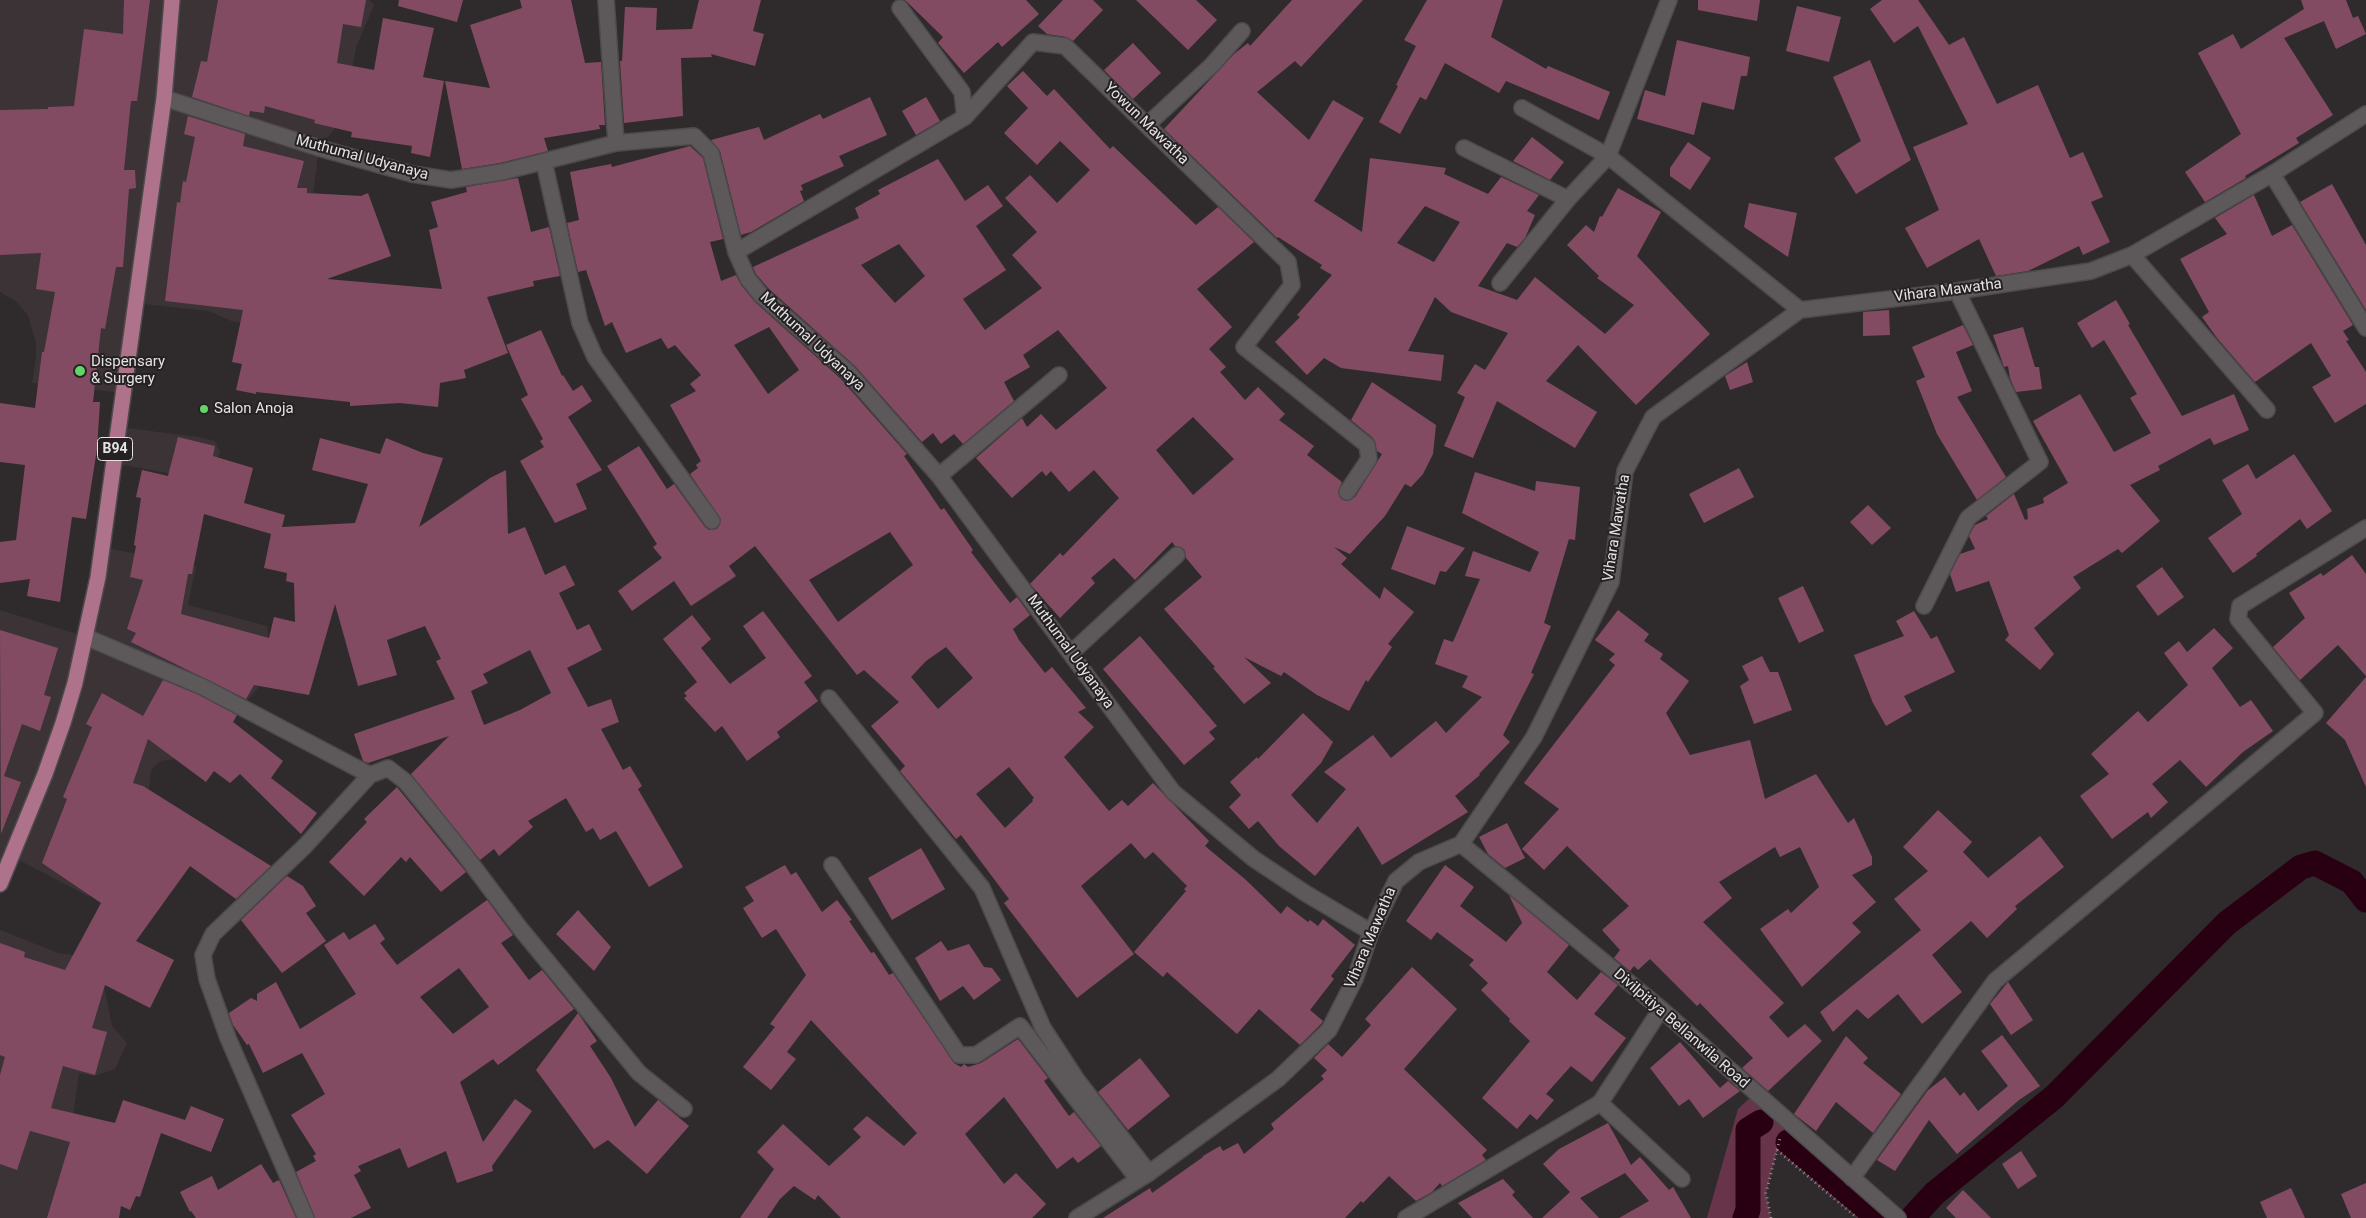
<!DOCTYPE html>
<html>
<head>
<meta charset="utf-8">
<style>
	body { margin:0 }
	canvas { display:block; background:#2f2b2c }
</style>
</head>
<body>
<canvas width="2366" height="1218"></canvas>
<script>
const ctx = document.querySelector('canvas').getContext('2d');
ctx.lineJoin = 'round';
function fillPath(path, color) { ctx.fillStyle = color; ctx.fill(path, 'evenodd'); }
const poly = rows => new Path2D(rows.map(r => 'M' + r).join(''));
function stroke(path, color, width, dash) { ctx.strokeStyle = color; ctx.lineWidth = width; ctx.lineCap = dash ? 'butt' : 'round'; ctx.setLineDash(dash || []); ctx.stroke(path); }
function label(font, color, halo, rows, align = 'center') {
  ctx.font = font + ' Roboto,sans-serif'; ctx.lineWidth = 4; ctx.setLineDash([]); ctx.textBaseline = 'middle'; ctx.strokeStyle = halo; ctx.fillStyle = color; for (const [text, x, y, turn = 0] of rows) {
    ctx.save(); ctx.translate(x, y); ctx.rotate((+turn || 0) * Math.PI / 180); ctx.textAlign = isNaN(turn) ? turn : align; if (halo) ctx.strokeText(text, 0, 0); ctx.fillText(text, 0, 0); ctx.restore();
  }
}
fillPath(poly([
	[0,0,369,0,374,5,356,47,343,118,319,148,298,313,285,329,231,321,209,311,135,303,123,393,32,383,36,357,36,343,28,315,16,301,0,292],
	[118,427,198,437,215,441,220,452,212,476,206,480,113,463],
	[102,547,196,566,188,605,267,626,269,646,265,671,257,689,244,704,203,687,174,759,160,761,151,770,148,796,90,897,11,856,0,884,0,610,86,637],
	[0,930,58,953,73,955,101,972,112,1026,127,1043,115,1069,94,1076,79,1073,70,1138,80,1152,54,1218,0,1218]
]), '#3c3336');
fillPath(poly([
	[1755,1093,1898,1218,1857,1218,1777,1150,1766,1193,1771,1218,1707,1218,1738,1109]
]), '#68344a');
stroke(poly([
	[1788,1142,1878,1218],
	[1745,1218,1748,1210,1748,1130,1761,1122],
	[1912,1218,1935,1193,2054,1097,2227,923,2301,867,2315,863,2352,882,2366,900]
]), '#280012', 25);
fillPath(poly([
	[124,0,150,0,137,101,131,101,124,170,135,170,136,188,129,189,123,267,116,267,105,329,101,328,93,402,100,402,97,449,86,519,72,517,60,602,27,596,30,579,0,583,0,542,16,540,25,465,0,462,0,403,35,408,42,352,44,352,55,292,36,289,41,253,0,255,0,110,48,109,48,107,74,106,84,29,123,34],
	[218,0,366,0,361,27,343,24,337,63,374,70,383,18,434,28,423,77,444,81,430,157,411,153,412,146,351,137,352,132,314,123,315,120,265,106,264,113,250,111,249,116,192,97,201,61,207,62],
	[399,0,463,0,457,22,398,6],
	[520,0,571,0,585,63,601,62,605,125,599,125,600,129,544,138,548,151,500,163,462,169,445,81,490,88,470,25,522,8],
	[699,0,761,0,753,31,764,34,755,66,711,54,712,57,681,58,683,116,624,123,620,61,622,61,625,7,657,8,656,30,692,29],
	[905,0,1026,0,1039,14,1002,47,998,42,964,73,938,43,943,37],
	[1063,0,1093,0,1103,10,1073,41,1066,37,1047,34,1038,26],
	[1136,0,1196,0,1217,20,1188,50],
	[1292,0,1363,0,1301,67,1295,61,1257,92,1309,140,1333,100,1364,118,1314,201,1362,232,1370,158,1446,168,1444,174,1488,194,1501,177,1539,195,1527,211,1535,215,1525,238,1517,247,1507,243,1478,286,1517,300,1535,277,1605,334,1634,305,1597,278,1599,276,1567,245,1586,225,1594,232,1600,216,1602,217,1618,188,1661,212,1637,256,1710,334,1636,405,1578,345,1546,381,1597,412,1575,448,1497,401,1473,458,1444,446,1465,397,1457,393,1475,364,1485,370,1508,333,1451,312,1435,297,1408,351,1444,355,1441,381,1341,368,1324,358,1307,375,1275,342,1300,317,1297,315,1332,275,1320,268,1322,265,1278,237,1277,238,1164,129,1234,54,1248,43,1250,46],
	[1425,206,1460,222,1434,262,1397,243],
	[1427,0,1503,0,1491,37,1546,69,1548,66,1610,92,1599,120,1506,81,1499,93,1445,63,1426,100,1420,97,1400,134,1379,122,1398,86,1396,85,1416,46,1404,40],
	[1698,0,1760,0,1757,21,1698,10],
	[1882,0,1918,0,1949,45,1964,37,1997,104,2038,85,2070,158,2083,152,2103,197,2091,202,2110,242,2083,255,2079,246,2028,271,1996,276,1979,239,1927,268,1905,228,1939,210,1913,147,1968,124,1918,26,1894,43,1870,9],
	[2301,0,2346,0,2353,18,2358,16,2366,34,2336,49,2324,21,2284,38,2333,115,2296,138,2299,143,2245,176,2246,178,2205,202,2185,172,2241,134,2198,53,2233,34,2241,49,2304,9],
	[1797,6,1841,17,1829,62,1786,51],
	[1677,40,1750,57,1747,76,1741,76,1734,110,1702,102,1694,135,1637,119,1645,90,1665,96],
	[1133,43,1161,73,1133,99,1104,70],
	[1870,60,1911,160,1856,194,1834,158,1861,141,1833,77],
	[1023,71,1047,96,1054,89,1110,149,1113,146,1196,225,1218,207,1254,242,1197,289,1232,327,1209,349,1226,367,1220,372,1245,400,1258,387,1285,414,1279,420,1314,446,1307,455,1342,482,1338,492,1341,499,1347,501,1355,497,1382,454,1377,451,1373,438,1351,420,1372,382,1436,425,1433,454,1423,474,1411,487,1405,484,1385,516,1350,554,1334,547,1347,558,1341,564,1380,599,1384,587,1414,612,1388,644,1392,647,1368,682,1366,680,1349,711,1317,695,1284,672,1281,676,1244,657,1271,683,1244,704,1213,668,1215,667,1164,609,1202,577,1186,558,1184,549,1175,546,1172,542,1135,580,1114,558,1091,578,1095,583,1060,618,1030,584,1060,553,1063,556,1119,498,1094,470,1069,492,1051,471,1046,476,1042,471,1012,498,976,458,1022,418,1027,427,1041,414,1056,430,1107,388,1058,330,1023,355,1030,367,1004,382,1014,401,963,444,954,434,941,444,933,433,922,442,855,366,768,288,756,274,753,267,859,218,855,208,880,194,878,190,938,159,965,201,988,185,1003,206,976,226,1006,270,963,299,985,330,1042,288,1012,255,1037,232,1005,198,1030,175,1057,203,1090,170,1060,141,1037,165,1004,133,1028,108,1007,86],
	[899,244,925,276,895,303,861,265],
	[1193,417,1234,459,1193,495,1156,450],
	[870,97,887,135,839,156,844,166,801,185,803,190,800,191,804,201,751,232,741,235,720,151,711,140,759,127,764,140,820,114,823,119],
	[926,97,940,121,916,135,902,111],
	[188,116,245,134,243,146,304,161,297,188,307,188,307,193,361,196,368,193,391,256,327,279,442,289,429,230,438,227,431,202,467,192,466,187,518,178,531,232,549,227,560,276,533,281,534,286,487,297,508,353,464,370,466,378,440,383,438,407,400,403,350,406,350,402,256,392,256,394,236,390,242,364,232,362,243,310,165,301,177,202,180,203,183,181,186,182,195,137,184,134],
	[1532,137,1564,162,1550,180,1513,161],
	[1688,142,1711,158,1690,190,1670,176,1670,168],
	[690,146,703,158,723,239,710,242,721,281,736,275,741,285,755,302,841,379,907,454,904,456,941,510,944,508,973,550,971,552,1010,603,1017,597,1030,615,1013,629,1019,640,1045,673,1052,667,1086,708,1078,712,1094,727,1064,757,1109,811,1122,800,1128,806,1153,783,1209,841,1205,846,1246,880,1281,914,1287,906,1308,922,1310,920,1318,926,1323,919,1355,945,1331,976,1334,979,1310,1010,1323,1021,1321,1024,1300,1045,1259,1009,1237,1034,1167,972,1163,977,1134,952,1186,891,1184,889,1187,886,1153,852,1145,859,1131,843,1081,886,1134,954,1077,998,1004,903,1009,899,961,835,956,839,900,771,905,766,871,726,899,702,864,670,857,675,755,546,729,566,736,576,691,606,674,581,632,611,618,591,662,558,653,547,657,544,607,466,639,446,667,489,674,484,705,527,709,530,717,529,721,520,690,474,698,468,696,465,701,461,670,405,696,391,690,384,701,375,675,345,668,349,661,338,626,353,612,322,605,326,586,270,578,272,567,223,579,220,570,172,611,164,612,167],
	[769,327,799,370,768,394,734,345],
	[890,532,913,565,838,622,809,580],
	[946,647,973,678,938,709,911,677,926,661],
	[1009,767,1034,798,1032,800,1033,801,1005,828,976,794],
	[2332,184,2366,245,2366,310,2300,202],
	[2254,195,2272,236,2292,225,2353,325,2343,331,2349,340,2346,341,2366,372,2366,404,2335,423,2312,387,2331,376,2311,343,2255,382,2217,338,2202,317,2209,312,2180,259,2227,234,2215,218],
	[1749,203,1797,213,1788,257,1744,227],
	[2116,300,2130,324,2128,325,2182,416,2234,394,2249,430,2214,445,2210,438,2158,466,2160,470,2130,485,2160,521,2122,553,2118,549,2073,577,2081,588,2034,628,2054,654,2040,670,2005,640,2009,635,1989,581,1956,592,1950,574,1960,554,1975,549,1969,536,1975,525,1988,519,1986,516,2014,494,2025,520,2028,519,2027,509,2044,503,2043,498,2068,483,2033,421,2080,394,2114,452,2151,433,2130,398,2137,394,2104,340,2092,348,2077,323],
	[1889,310,1890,335,1863,336,1863,312],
	[1963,325,1973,345,1956,352,1972,391,1957,397,2006,477,1977,500,1937,434,1916,381,1925,377,1912,347],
	[2023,327,2035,367,2039,367,2042,389,2016,392,2010,378,2008,366,2004,367,1993,335],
	[541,330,562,376,563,375,573,391,582,385,592,401,568,417,602,470,576,484,587,509,555,523,520,461,544,447,540,441,543,439,521,399,528,395,506,345],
	[1747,362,1753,382,1730,390,1725,376],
	[178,437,215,446,213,456,253,468,244,503,285,515,282,527,355,523,368,484,312,470,320,438,380,454,386,438,423,453,443,458,419,527,490,478,506,470,508,534,525,527,545,575,565,565,575,585,559,593,577,630,589,624,602,650,567,668,588,707,611,699,619,722,601,729,623,770,630,766,642,786,638,789,683,867,649,887,616,831,600,840,593,828,586,832,566,798,528,821,533,827,499,856,494,849,480,860,411,774,449,736,368,763,363,761,354,734,455,699,436,661,441,659,425,626,387,640,397,675,358,686,335,604,309,695,254,685,246,699,131,642,136,633,127,629,143,580,130,577,136,546,134,545,141,498,136,497,142,470,168,476],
	[204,514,271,534,264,568,287,573,286,581,294,583,295,622,274,617,269,638,181,614,188,574,192,574],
	[530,650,551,693,520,710,484,725,471,691,488,683,483,674],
	[2294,454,2332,511,2307,529,2300,519,2256,554,2257,556,2233,573,2208,538,2242,514,2222,480,2248,464,2256,479],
	[1739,468,1754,497,1704,523,1689,494],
	[1475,472,1535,491,1536,481,1580,487,1575,540,1569,539,1544,623,1551,626,1531,673,1534,674,1503,735,1510,742,1479,774,1480,775,1455,796,1468,812,1382,865,1358,826,1315,876,1279,846,1258,821,1249,829,1229,807,1241,795,1230,782,1257,757,1258,759,1303,713,1333,742,1321,763,1291,795,1317,823,1346,789,1324,772,1373,735,1391,758,1436,721,1446,733,1482,697,1462,687,1468,676,1435,664,1444,639,1453,642,1480,579,1465,576,1473,551,1530,572,1539,552,1462,513],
	[1868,505,1891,528,1872,545,1850,522],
	[1407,526,1465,548,1446,572,1440,571,1435,585,1391,569],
	[2352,555,2366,574,2366,676,2338,645,2300,680,2273,647,2305,618,2289,593,2321,573,2323,576],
	[2162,567,2184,597,2158,616,2136,586],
	[1803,586,1824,631,1799,643,1778,598],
	[1618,610,1649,634,1644,641,1663,654,1660,659,1689,681,1666,713,1690,755,1750,740,1765,799,1816,774,1848,823,1854,818,1872,857,1872,865,1852,875,1876,902,1852,923,1861,932,1802,987,1760,929,1788,909,1791,913,1819,887,1800,847,1780,857,1775,847,1719,882,1732,898,1703,922,1784,1003,1769,1017,1788,1038,1805,1024,1822,1041,1768,1091,1742,1068,1753,1058,1700,1003,1697,1006,1650,959,1638,970,1634,966,1630,971,1614,958,1620,950,1602,930,1629,906,1567,846,1544,870,1522,849,1559,809,1524,783,1615,665,1609,660,1615,654,1595,640],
	[763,611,812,676,804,682,818,701,777,732,780,737,747,761,722,726,715,732,684,698,687,696,684,693,697,682,663,639,692,615,711,639,701,648,730,684,766,658,743,626],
	[1914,611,1931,639,1937,636,1955,672,1904,696,1912,711,1886,726,1873,703,1854,655,1904,636,1896,621],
	[2214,628,2233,648,2212,668,2240,707,2251,700,2273,731,2243,752,2206,787,2180,760,2152,784,2168,802,2151,818,2148,812,2112,839,2080,796,2109,774,2091,754,2138,711,2148,722,2188,685,2164,653,2179,641,2187,652],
	[0,630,58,648,44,695,51,697,40,731,22,724,4,776,21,782,1,834],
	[1140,636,1217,726,1209,732,1215,739,1184,765,1103,669],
	[1762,656,1770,672,1778,672,1792,710,1754,724,1740,686,1749,680,1742,666],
	[2366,677,2366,787,2345,740,2326,723],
	[163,680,199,695,237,715,233,722,283,761,271,778,317,813,301,834,240,774,230,783,214,771,206,782,148,739,133,783,143,786,271,866,236,899,190,866,136,941,174,960,150,1008,105,985,92,1028,107,1032,95,1075,63,1066,51,1108,115,1123,123,1100,185,1120,191,1106,224,1119,211,1152,161,1133,140,1197,136,1196,130,1210,121,1206,119,1218,47,1218,70,1142,30,1131,17,1170,0,1164,0,1075,5,1057,0,1055,0,943,25,952,24,957,65,970,101,903,42,863,67,799,63,797,92,727,86,724,102,693,143,716],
	[397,787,466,872,441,892,410,857,406,862,401,857,364,896,329,862,367,822,364,819],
	[1938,810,1972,842,1963,852,1988,878,2040,836,2064,867,2015,906,2017,909,1987,938,1971,921,1932,955,1962,992,1922,1024,1898,994,1868,1019,1857,1009,1833,1032,1820,1012,1921,930,1894,899,1928,871,1903,847],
	[1507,823,1525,858,1505,868,1488,854,1479,837],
	[921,848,945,889,892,920,868,878],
	[785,865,791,875,796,872,822,912,837,900,852,920,849,921,871,953,874,952,889,975,893,973,954,1063,961,1067,964,1064,968,1067,981,1063,1018,1039,1048,1078,1044,1081,1069,1116,1074,1112,1101,1146,1078,1163,1073,1157,1057,1169,1004,1097,965,1134,1004,1184,1016,1173,1046,1204,1032,1218,841,1218,818,1195,815,1200,794,1186,780,1199,767,1218,740,1218,774,1169,757,1152,783,1124,829,1166,861,1137,853,1129,867,1116,904,1146,917,1133,811,1020,787,1052,796,1059,771,1090,743,1067,775,1027,770,1024,806,975,776,929,762,938,743,908,754,901,745,887],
	[1445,865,1474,887,1460,906,1506,942,1522,923,1523,925,1509,895,1569,945,1547,972,1577,1000,1601,972,1618,985,1594,1014,1626,1038,1592,1082,1571,1066,1546,1094,1554,1100,1537,1120,1530,1114,1517,1129,1482,1098,1530,1041,1509,1021,1510,1019,1481,990,1488,983,1469,965,1474,960,1437,932,1431,940,1406,921],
	[287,876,303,886,316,906,306,913,326,941,282,973,241,920],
	[487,900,513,935,501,943,529,980,542,970,574,1009,498,1065,493,1059,460,1082,483,1142,515,1099,532,1111,492,1166,493,1171,457,1183,446,1151,408,1168,400,1148,358,1166,361,1171,354,1175,371,1208,351,1218,315,1218,296,1172,316,1161,313,1156,316,1154,291,1115,325,1094,302,1053,263,1073,249,1044,247,1045,233,1025,229,1013,251,998,257,1001,257,994,276,982,300,1029,356,994,324,945,344,932,349,940,375,924,385,939,380,943,397,965],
	[459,968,489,1007,453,1034,420,997],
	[578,910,611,947,594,971,556,934],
	[941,941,948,951,969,944,984,967,992,968,1001,980,974,1000,963,986,940,1001,915,958],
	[1412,967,1457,1009,1404,1069,1487,1150,1482,1155,1486,1160,1442,1186,1440,1183,1432,1192,1416,1201,1389,1176,1363,1203,1361,1201,1345,1218,1103,1218,1150,1188,1152,1193,1203,1157,1203,1156,1220,1146,1223,1151,1238,1143,1244,1154,1274,1129,1271,1124,1324,1079,1321,1076,1327,1070,1314,1058,1328,1044,1342,1057,1371,1025,1365,1019],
	[2008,982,2033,1020,2011,1035,1990,1004],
	[578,1013,597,1041,590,1046,611,1078,635,1127,658,1100,689,1126,647,1174,608,1140,594,1149,536,1070],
	[2002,1035,2040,1086,2019,1100,1957,1154,1929,1120,1895,1171,1877,1160,1928,1090,1945,1077,1960,1096,1964,1092,1978,1111,2008,1086,1981,1051],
	[1846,1036,1868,1058,1863,1063,1901,1094,1873,1133,1836,1102,1816,1131,1794,1114],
	[1680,1042,1720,1088,1728,1081,1740,1091,1703,1118,1689,1099,1679,1106,1650,1068],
	[1140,1058,1170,1096,1128,1130,1098,1092],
	[1608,1123,1631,1165,1640,1157,1669,1190,1673,1187,1691,1218,1619,1218,1649,1201,1625,1173,1580,1198,1599,1218,1542,1218,1570,1192,1543,1164,1559,1149],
	[2021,1151,2037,1176,2018,1189,2002,1164],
	[261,1164,273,1183,279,1180,296,1218,196,1218,191,1211,190,1212,180,1192,212,1176,218,1190],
	[1503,1179,1515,1192,1512,1195,1533,1218,1472,1218,1458,1203],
	[2366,1183,2366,1218,2351,1218,2341,1194],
	[2291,1188,2305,1218,2267,1218,2260,1202],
	[1963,1190,1991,1218,1956,1218,1946,1208]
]), '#834b62');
const street = poly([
	[606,0,616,143],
	[1669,0,1608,156,1800,310],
	[900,8,962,92,965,117],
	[164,98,319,148,412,174,451,180,502,172,616,143,694,136,711,153,736,252,748,279,761,295,848,372,939,476,1173,792,1254,859,1305,893,1371,932],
	[1147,125,1212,65,1242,31],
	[1464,148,1568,199],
	[544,162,580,323,595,357,712,521],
	[2272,174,2366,328],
	[736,252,965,117,1033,42,1065,46,1288,262,1292,285,1244,347,1367,445,1369,459,1347,492],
	[2132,255,2267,410],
	[1500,283,1568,199,1608,156,1522,108],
	[939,476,1059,375],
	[1924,606,1968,518,2040,462,1957,291],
	[86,637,203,687,370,775,388,768,406,782,461,850,519,927,639,1073,684,1109],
	[1071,653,1177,555],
	[829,698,982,888,1043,1028,1077,1080,1149,1173],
	[832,865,959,1055,976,1055,1020,1026,1137,1178],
	[1600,1103,1682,1179],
	[1852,1178,1995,981,2315,713,2238,619,2240,606,2366,528],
	[306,1218,228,1038,207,979,203,955,213,934,305,846,370,775],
	[1406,1218,1600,1103,1661,1009]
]);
const secondary = poly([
	[1461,844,1661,1009,1898,1218],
	[1077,1218,1149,1173,1278,1079,1329,1030,1355,979,1371,932,1396,881,1419,862,1461,844,1534,737,1611,582,1625,471,1653,417,1800,310,1957,291,2091,271,2132,255,2272,174,2366,114]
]);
const primary = poly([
	[0,884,45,774,63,723,75,683,98,577,164,98,172,0]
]);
stroke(street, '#4c4a4b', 18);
stroke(secondary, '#4c4a4b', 18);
stroke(primary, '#4c4a4b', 18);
stroke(poly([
	[1777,1150,1857,1218],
	[1771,1218,1766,1193,1780,1138]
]), '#928f90', 3, [1, 4]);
stroke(street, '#5d595a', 15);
stroke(secondary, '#5d595a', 15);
stroke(primary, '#af728b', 15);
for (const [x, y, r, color] of [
	[80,371,6,"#63d469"],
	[204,409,5,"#63d469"]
]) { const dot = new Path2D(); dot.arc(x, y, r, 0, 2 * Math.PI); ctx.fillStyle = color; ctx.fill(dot); stroke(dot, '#252123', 2); }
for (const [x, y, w] of [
	[115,449,35]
]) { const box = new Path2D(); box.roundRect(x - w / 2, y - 11.5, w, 23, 4); ctx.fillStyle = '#252123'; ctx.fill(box); stroke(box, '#e4e2e3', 1); }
label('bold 14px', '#e4e2e3', null, [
	["B94",115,449]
]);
label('15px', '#e4e2e3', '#252123', [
	["Yowun Mawatha",1146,124,44],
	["Muthumal Udyanaya",362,158,15],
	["Vihara Mawatha",1948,291,-7],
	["Muthumal Udyanaya",812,342,43],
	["Vihara Mawatha",1617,528,-81],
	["Muthumal Udyanaya",1070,652,54],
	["Vihara Mawatha",1371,938,-67],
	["Divilpitiya Bellanwila Road",1681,1029,41]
]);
label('15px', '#e4e2e3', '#252123', [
	["Dispensary",91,362],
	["& Surgery",91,379],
	["Salon Anoja",214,409]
], 'left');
</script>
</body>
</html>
